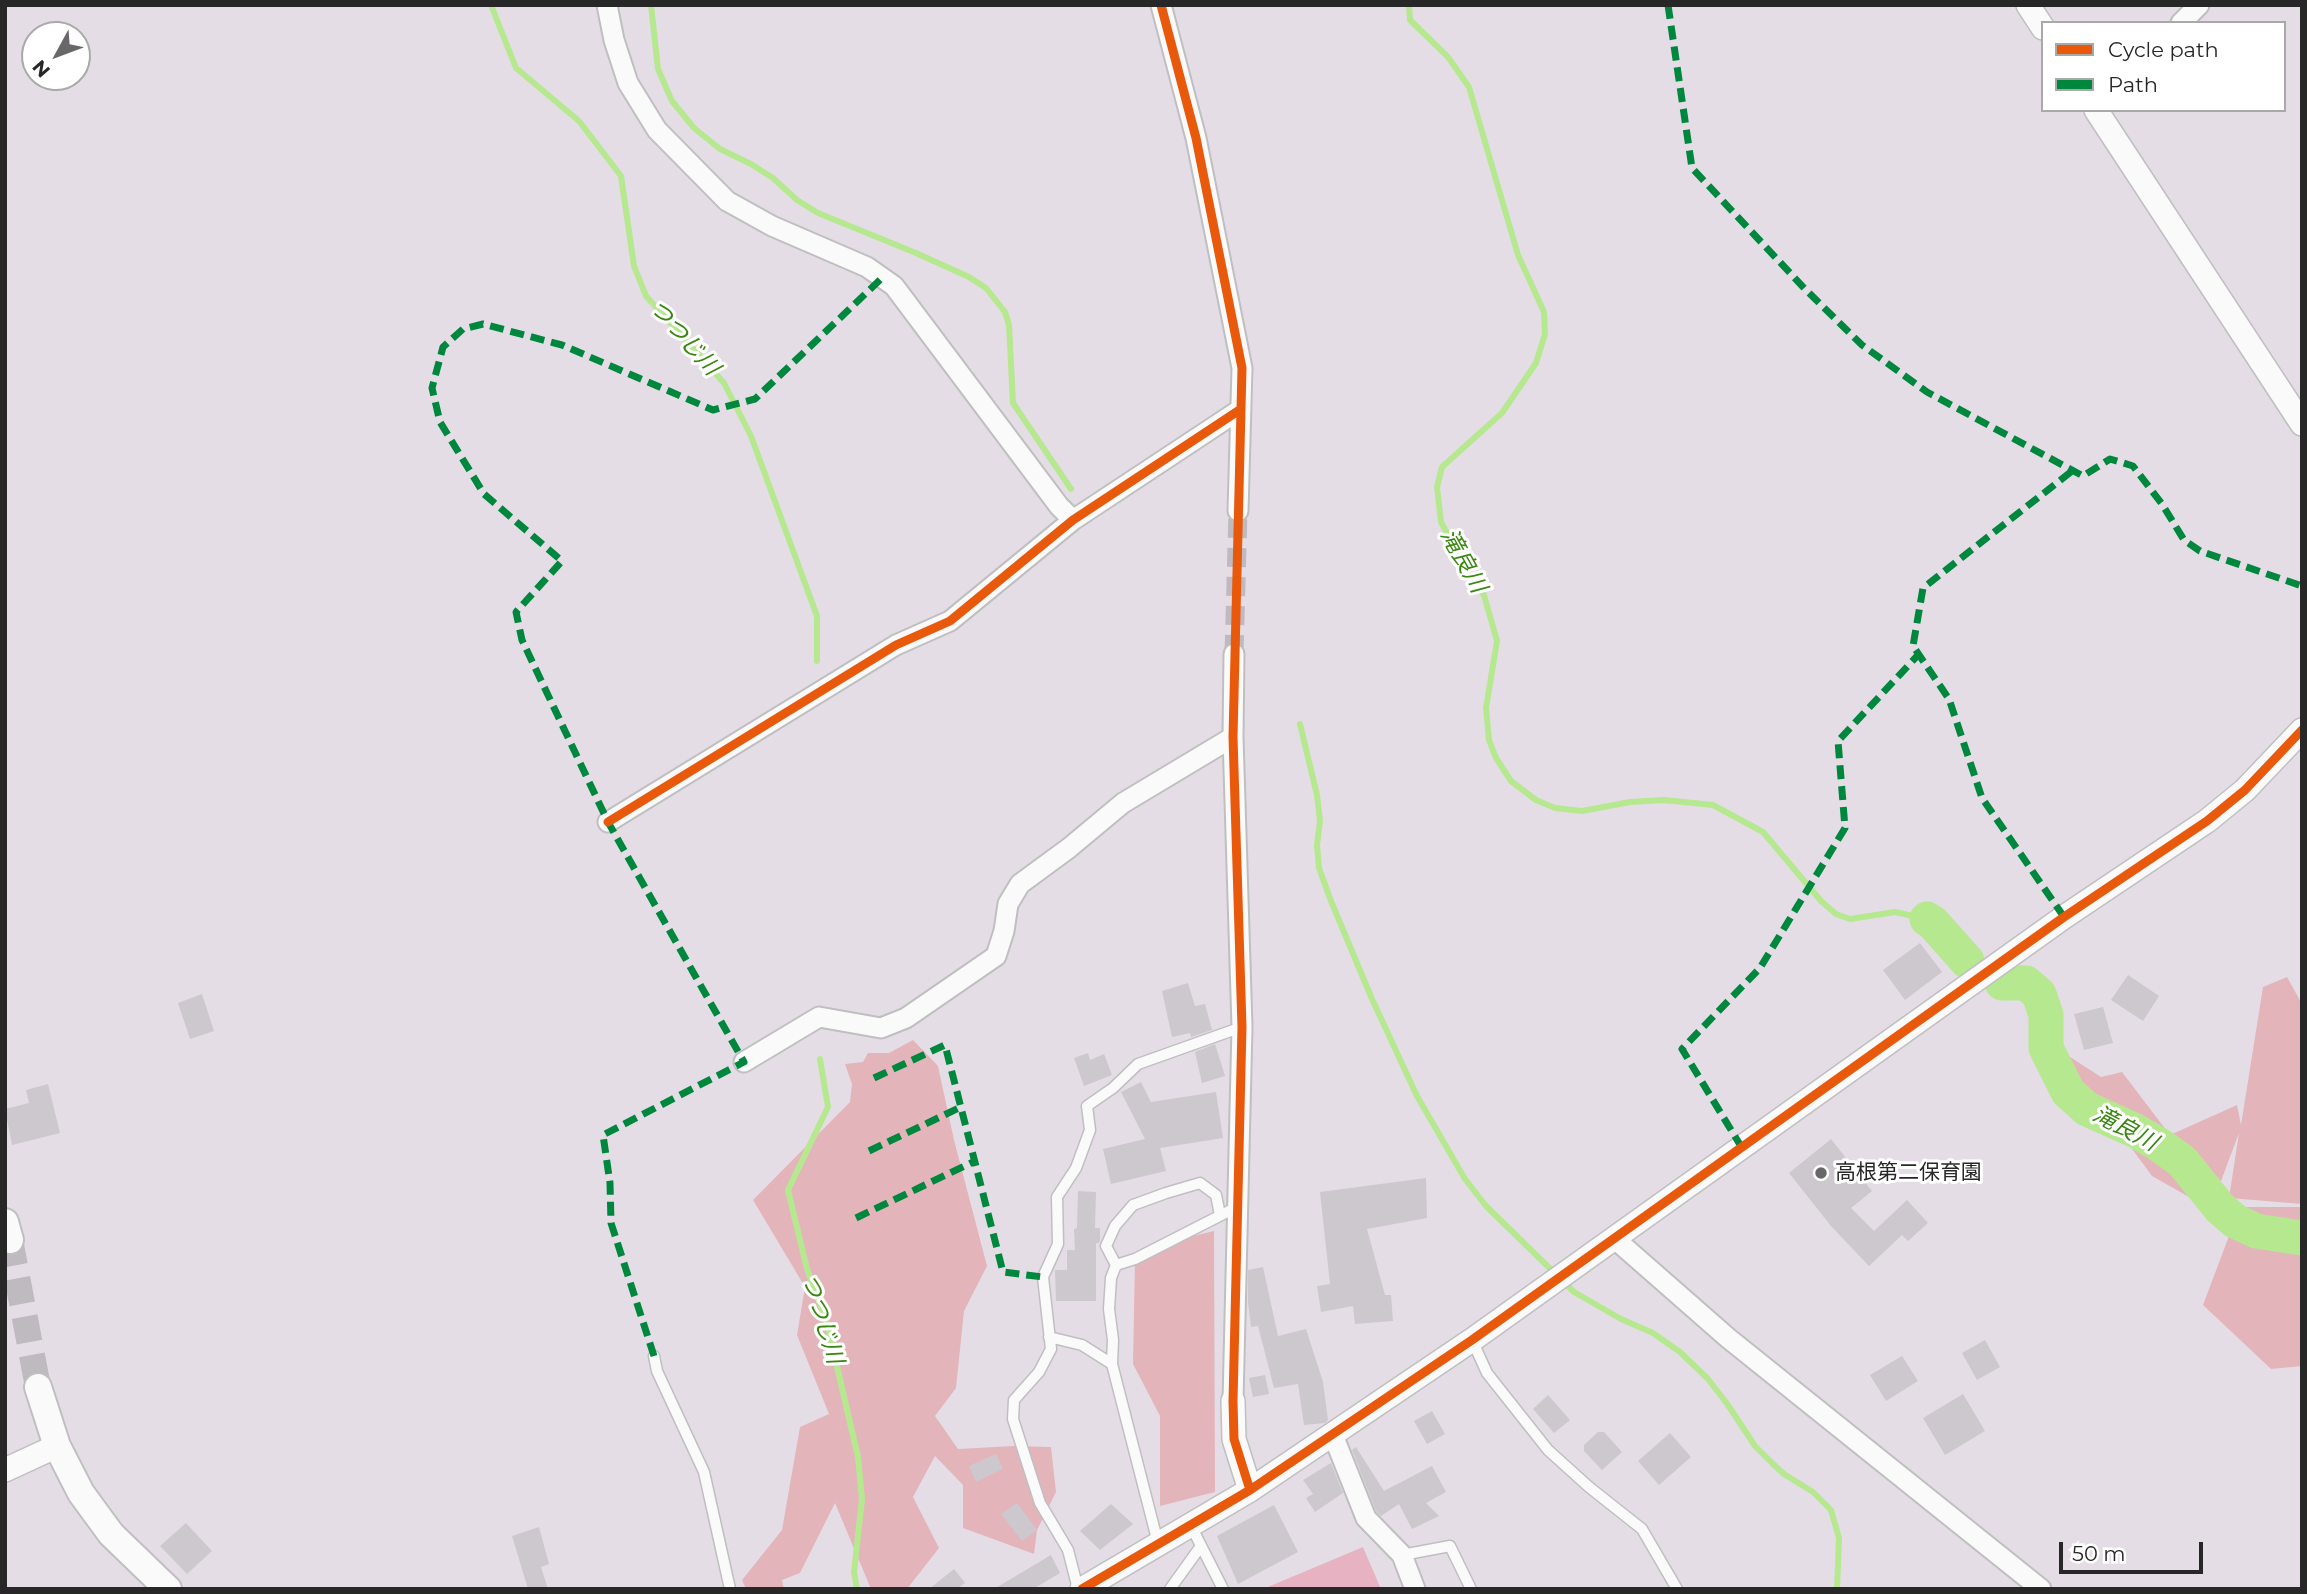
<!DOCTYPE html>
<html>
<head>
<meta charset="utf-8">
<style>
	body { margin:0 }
	#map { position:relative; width:2307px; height:1594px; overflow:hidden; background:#e5dde6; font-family:Montserrat,sans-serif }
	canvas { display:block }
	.frame { position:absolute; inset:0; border:7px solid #272727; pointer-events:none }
	.legend { position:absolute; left:2041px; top:21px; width:245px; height:91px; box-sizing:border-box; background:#fff; border:2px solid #a9a9a9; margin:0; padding:9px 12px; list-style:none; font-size:21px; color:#272727 }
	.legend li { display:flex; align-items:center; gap:14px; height:35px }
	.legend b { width:35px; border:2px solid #a9a9a9 }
	.north { position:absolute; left:21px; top:21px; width:70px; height:70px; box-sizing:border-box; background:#fff; border:2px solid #a9a9a9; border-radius:50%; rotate:229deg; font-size:19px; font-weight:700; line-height:28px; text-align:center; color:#272727 }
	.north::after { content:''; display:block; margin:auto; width:24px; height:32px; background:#6a676a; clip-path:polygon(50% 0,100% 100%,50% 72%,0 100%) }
	.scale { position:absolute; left:2059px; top:1542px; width:144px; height:32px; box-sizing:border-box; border:4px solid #272727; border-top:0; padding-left:9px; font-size:21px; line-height:24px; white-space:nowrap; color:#272727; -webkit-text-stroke:5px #fff; paint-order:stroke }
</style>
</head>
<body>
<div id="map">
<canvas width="2307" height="1594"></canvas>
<div class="frame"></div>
<ul class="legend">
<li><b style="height:9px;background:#e8590c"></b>Cycle path</li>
<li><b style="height:9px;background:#00873e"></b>Path</li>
</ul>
<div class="north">N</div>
<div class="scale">50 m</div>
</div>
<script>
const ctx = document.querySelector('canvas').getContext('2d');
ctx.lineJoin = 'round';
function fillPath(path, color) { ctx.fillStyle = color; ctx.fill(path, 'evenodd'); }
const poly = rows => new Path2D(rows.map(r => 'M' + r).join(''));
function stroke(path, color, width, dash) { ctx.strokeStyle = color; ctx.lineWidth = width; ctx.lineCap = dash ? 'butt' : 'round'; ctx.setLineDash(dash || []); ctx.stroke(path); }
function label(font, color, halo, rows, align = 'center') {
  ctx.font = font + ' Montserrat,"Noto Sans JP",sans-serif'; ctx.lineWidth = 6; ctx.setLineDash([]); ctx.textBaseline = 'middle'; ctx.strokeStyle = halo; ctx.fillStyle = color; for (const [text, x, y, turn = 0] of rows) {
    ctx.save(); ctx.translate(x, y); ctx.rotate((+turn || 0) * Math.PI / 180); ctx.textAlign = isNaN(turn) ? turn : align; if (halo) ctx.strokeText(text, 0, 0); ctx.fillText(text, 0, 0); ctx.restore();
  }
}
fillPath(poly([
	[2287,977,2302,1004,2302,1204,2229,1198,2239,1133,2221,1181,2203,1205,2152,1176,2121,1134,2073,1093,2064,1065,2067,1055,2101,1077,2122,1072,2170,1135,2237,1105,2241,1125,2263,987],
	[913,1040,938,1066,954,1140,987,1266,964,1311,956,1388,935,1416,958,1449,1013,1446,1051,1447,1056,1492,1037,1530,1034,1554,963,1528,963,1485,935,1456,913,1497,939,1548,907,1589,871,1589,835,1503,800,1573,782,1580,784,1589,746,1589,742,1580,782,1530,800,1427,829,1414,797,1335,805,1287,753,1200,850,1102,852,1084,845,1064,863,1062,868,1053,889,1053],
	[2243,1207,2302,1207,2302,1366,2271,1369,2203,1305,2229,1236],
	[1214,1231,1215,1492,1160,1506,1160,1416,1133,1364,1135,1259,1156,1245]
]), '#e3b5bb');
fillPath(poly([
	[1363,1547,1381,1589,1263,1589]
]), '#e7b3c3');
stroke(poly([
	[491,5,516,68,579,121,621,176,634,266,646,296,724,383,751,436,817,616,817,661],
	[651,5,658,69,672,101,694,128,720,149,751,164,773,178,797,200,818,213,916,253,969,277,986,288,1005,312,1009,325,1013,403,1071,489],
	[1409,5,1410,20,1448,57,1469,87,1518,255,1544,312,1545,334,1536,363,1502,413,1442,467,1437,487,1441,522,1468,572,1484,595,1497,641,1486,708,1489,740,1496,758,1511,781,1536,800,1555,808,1582,811,1630,802,1664,800,1713,805,1763,832,1821,901,1836,914,1850,919,1895,912,1927,919],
	[1300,724,1317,795,1320,821,1317,845,1319,868,1331,901,1372,999,1417,1096,1465,1179,1486,1206,1574,1292,1621,1319,1653,1333,1680,1352,1708,1379,1728,1405,1755,1446,1772,1463,1784,1474,1813,1492,1831,1510,1839,1538,1837,1589],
	[820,1059,828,1107,788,1190,807,1269,827,1323,858,1457,862,1499,854,1572,857,1589]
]), '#b6e890', 6);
stroke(poly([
	[1927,919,1933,923,1967,961],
	[2002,983,2026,983,2039,994,2046,1015,2046,1048,2068,1092,2087,1109,2134,1130,2158,1144,2182,1161,2220,1208,2235,1221,2256,1231,2302,1238]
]), '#b6e890', 35);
fillPath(poly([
	[1920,943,1942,972,1905,1000,1883,970],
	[2128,975,2159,996,2143,1021,2111,1000],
	[1188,983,1195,1006,1205,1004,1212,1030,1191,1037,1190,1033,1172,1037,1162,991],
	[202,994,214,1031,190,1039,178,1003],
	[2103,1007,2113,1043,2084,1050,2074,1014],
	[1215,1044,1225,1076,1202,1083,1195,1052],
	[1088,1053,1090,1060,1104,1054,1112,1075,1084,1086,1074,1058],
	[1141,1082,1151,1102,1216,1092,1223,1138,1160,1148,1166,1171,1111,1184,1103,1149,1145,1139,1121,1092],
	[48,1084,60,1133,12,1145,5,1109,29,1103,26,1090],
	[1831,1139,1872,1191,1851,1208,1874,1231,1907,1200,1928,1223,1908,1241,1902,1235,1869,1266,1831,1226,1789,1173],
	[1426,1178,1427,1218,1367,1229,1385,1295,1391,1295,1393,1321,1355,1324,1353,1306,1321,1312,1317,1286,1330,1284,1320,1192],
	[1078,1191,1096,1192,1095,1228,1100,1228,1100,1240,1099,1243,1096,1243,1096,1301,1056,1301,1055,1270,1067,1270,1067,1250,1075,1250,1074,1229,1077,1228],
	[1263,1267,1278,1336,1306,1329,1323,1382,1328,1420,1325,1423,1304,1425,1298,1384,1274,1388,1258,1326,1251,1327,1248,1302,1248,1270],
	[1985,1340,2000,1367,1977,1380,1962,1353],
	[1902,1356,1918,1381,1886,1401,1870,1375],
	[1265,1375,1269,1394,1253,1397,1249,1378],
	[1963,1394,1985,1431,1945,1455,1923,1418],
	[1548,1395,1570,1420,1554,1433,1533,1409],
	[1432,1411,1445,1434,1427,1444,1414,1421],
	[1598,1432,1604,1432,1622,1452,1602,1470,1584,1451,1584,1445],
	[1670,1433,1691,1457,1659,1485,1638,1461],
	[1356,1447,1384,1491,1432,1466,1446,1492,1426,1503,1439,1516,1412,1529,1399,1504,1381,1516,1376,1511,1352,1450],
	[996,1454,1003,1469,976,1482,969,1466],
	[1331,1463,1343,1493,1315,1512,1306,1498,1313,1494,1303,1480],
	[1017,1503,1037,1530,1022,1541,1001,1514],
	[1111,1504,1133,1524,1100,1550,1080,1531],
	[1274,1505,1298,1552,1238,1584,1217,1536],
	[186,1523,212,1551,187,1574,160,1546],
	[539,1527,549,1564,541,1567,548,1589,528,1589,512,1536],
	[1051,1555,1060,1573,1033,1589,994,1589],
	[954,1569,965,1583,957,1589,929,1589]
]), '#cdc7ce');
stroke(poly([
	[1234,654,1238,511]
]), '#bfb9c0', 19, [19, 10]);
stroke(poly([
	[10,1240,38,1387]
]), '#bfb9c0', 26, [26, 13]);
const service = poly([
	[1116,1265,1106,1246,1115,1226,1133,1205,1166,1193,1200,1183,1216,1195,1220,1215],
	[1049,1337,1082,1345,1112,1364,1158,1543],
	[1472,1340,1487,1373,1548,1450,1589,1487,1642,1529,1677,1589],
	[654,1356,657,1371,704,1472,730,1589],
	[1112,1364,1113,1340,1109,1309,1111,1278,1116,1265,1135,1259,1237,1207],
	[1190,1524,1223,1589],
	[1402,1555,1450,1546,1471,1589],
	[1078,1589,1068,1550,1040,1503,1013,1419,1014,1400,1039,1372,1051,1349,1043,1277,1058,1244,1057,1197,1076,1168,1090,1130,1087,1106,1113,1088,1138,1064,1242,1027],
	[1170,1589,1201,1546]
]);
const minor = poly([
	[607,5,614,40,628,83,657,130,727,201,772,226,867,267,894,286,1059,506,1073,520],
	[1161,5,1196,138,1242,368,1238,511],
	[2181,23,2199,5],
	[608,822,896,645,950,621,1073,520,1241,409],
	[744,1062,819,1017,881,1028,906,1018,996,956,1004,931,1008,904,1020,884,1069,848,1123,803,1233,737],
	[1615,1239,1728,1338,2041,1589],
	[1233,1401,1242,1027,1233,737,1234,654],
	[1333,1435,1366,1518,1402,1555,1415,1589]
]);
const tertiary = poly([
	[2028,5,2043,28],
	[2096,110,2302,424],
	[1233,1401,1234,1439,1250,1490],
	[5,1470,57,1446],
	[1082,1589,1250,1490,1472,1340,2064,917,2207,821,2245,790,2302,730]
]);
const secondary = poly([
	[5,1222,10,1240],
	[38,1387,57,1446,81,1493,111,1534,168,1589]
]);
stroke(service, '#bfbfc0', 13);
stroke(minor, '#bfbfc0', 23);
stroke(tertiary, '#bfbfc0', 26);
stroke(secondary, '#bfbfc0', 30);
stroke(service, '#fbfafb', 10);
stroke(minor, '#fbfafb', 19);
stroke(tertiary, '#fbfafb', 23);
stroke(secondary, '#fbfafb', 26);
stroke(poly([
	[1668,5,1692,168,1805,289,1862,345,1927,392,2083,476,2110,459,2133,466,2162,504,2184,540,2200,551,2302,586],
	[2064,917,1982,798,1949,699,1913,646,1923,588,2072,471],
	[874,1078,945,1045,1003,1272,1043,1277],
	[1742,1148,1682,1049,1760,968,1845,828,1838,741,1918,655],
	[869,1151,961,1107],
	[856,1218,975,1161],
	[654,1356,611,1223,610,1183,603,1135,744,1062,608,822,522,640,516,612,562,561,484,494,440,422,432,388,443,347,463,329,483,324,562,345,713,410,755,399,883,277]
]), '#00873e', 7, [14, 7]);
stroke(poly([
	[1161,5,1196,138,1242,368,1233,737,1242,1027,1233,1401,1234,1439,1250,1490],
	[608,822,896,645,950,621,1073,520,1241,409],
	[1082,1589,1250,1490,1472,1340,2064,917,2207,821,2245,790,2302,730]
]), '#e8590c', 9);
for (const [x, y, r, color] of [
	[1821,1173,7,"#6a676a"]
]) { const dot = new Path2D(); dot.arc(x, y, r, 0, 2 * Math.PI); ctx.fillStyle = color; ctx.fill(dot); stroke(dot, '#fff', 2.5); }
label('21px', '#272727', '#fff', [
	["高根第二保育園",1835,1173]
], 'left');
label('italic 23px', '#38870e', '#fff', [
	["つつじ川",684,338,48],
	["滝良川",1463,561,61],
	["滝良川",2125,1129,28],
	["つつじ川",822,1319,73]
]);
</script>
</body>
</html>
